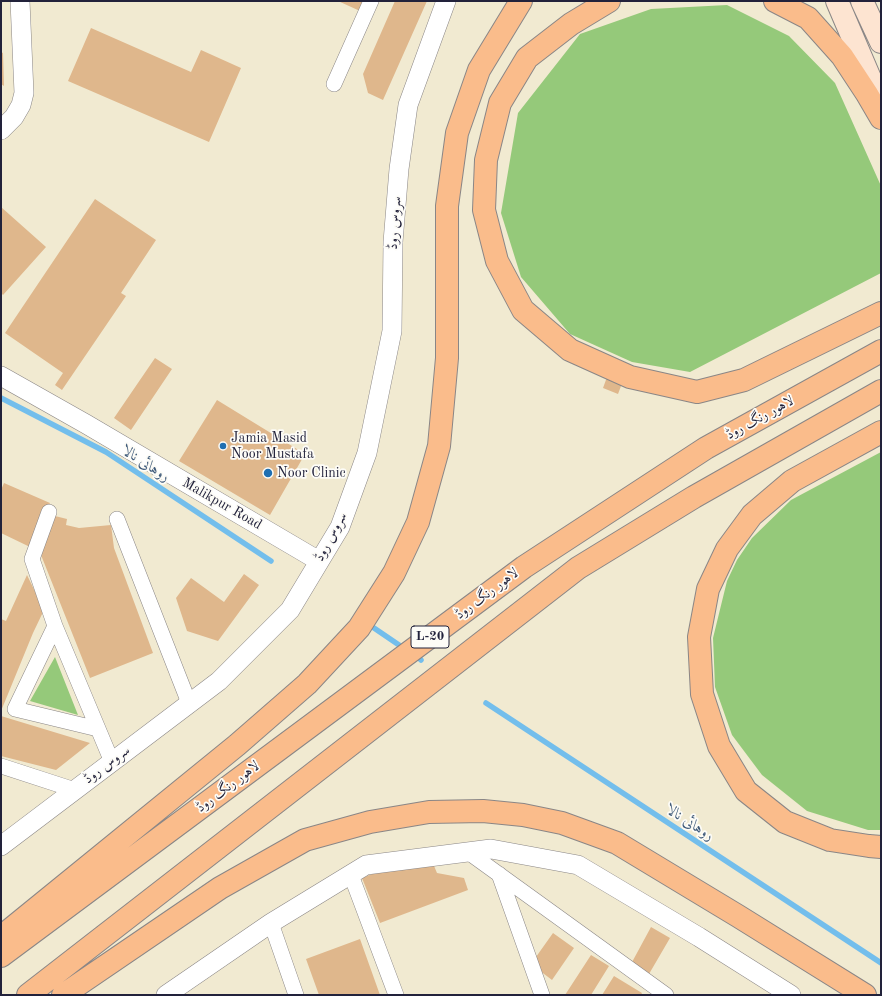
<!DOCTYPE html>
<html>
<head>
<meta charset="utf-8">
<style>
	body { margin:0 }
	#map { position:relative; width:882px; height:996px; overflow:hidden; background:#f1ead1; font-family:"Old Standard TT",serif }
	canvas { display:block }
	.frame { position:absolute; inset:0; border:2px solid #22223b; pointer-events:none }
</style>
</head>
<body>
<div id="map">
<canvas width="882" height="996"></canvas>
<div class="frame"></div>
</div>
<script>
const ctx = document.querySelector('canvas').getContext('2d');
ctx.lineJoin = 'round';
function fillPath(path, color) { ctx.fillStyle = color; ctx.fill(path, 'evenodd'); }
const poly = rows => new Path2D(rows.map(r => 'M' + r).join(''));
function stroke(path, color, width, dash) { ctx.strokeStyle = color; ctx.lineWidth = width; ctx.lineCap = dash ? 'butt' : 'round'; ctx.setLineDash(dash || []); ctx.stroke(path); }
function label(font, color, halo, rows, align = 'center') {
  ctx.font = font + ' "Old Standard TT",Amiri,serif'; ctx.lineWidth = 3.5; ctx.setLineDash([]); ctx.textBaseline = 'middle'; ctx.strokeStyle = halo; ctx.fillStyle = color; for (const [text, x, y, turn = 0] of rows) {
    ctx.save(); ctx.translate(x, y); ctx.rotate((+turn || 0) * Math.PI / 180); ctx.textAlign = isNaN(turn) ? turn : align; if (halo) ctx.strokeText(text, 0, 0); ctx.fillText(text, 0, 0); ctx.restore();
  }
}
fillPath(poly([
	[727,5,789,36,835,83,881,186,881,273,690,372,632,362,570,334,521,277,501,213,518,113,580,34,651,9],
	[881,452,881,830,868,830,807,811,762,775,732,735,715,687,713,638,727,581,737,560,752,538,791,500],
	[55,657,78,715,30,701]
]), '#95c97a');
stroke(poly([
	[1,398,106,452,271,561],
	[374,628,399,645],
	[420,659,421,660],
	[486,703,881,963]
]), '#73beec', 5.5);
fillPath(poly([
	[338,1,365,1,360,11],
	[395,1,427,1,383,100,368,93,363,74],
	[91,28,191,72,201,50,241,68,209,142,68,81],
	[1,52,3,53,4,86,1,84],
	[95,199,156,240,121,293,126,296,62,390,55,385,63,373,5,333],
	[1,207,46,247,3,295,1,293],
	[155,358,172,369,131,430,114,418],
	[614,358,629,365,618,394,603,388],
	[217,400,305,454,270,515,179,461],
	[4,483,50,503,30,547,1,533,1,490],
	[51,515,67,519,66,525,79,528,111,525,114,548,153,653,90,678,41,555],
	[244,574,259,585,218,641,187,631,176,598,191,578,224,602],
	[27,575,44,610,33,633,1,711,1,619,6,621],
	[1,716,90,743,56,770,1,756],
	[432,861,437,873,464,878,468,890,380,923,362,878,392,866],
	[651,927,670,938,649,974,631,964],
	[553,933,574,948,552,980,531,964],
	[360,939,380,995,319,995,306,959],
	[591,955,609,966,591,995,565,995],
	[614,976,642,993,641,995,602,995]
]), '#dfb78c');
const minor = poly([
	[334,84,371,1],
	[49,512,32,559,55,626,112,762],
	[117,519,189,703],
	[55,626,15,709,98,729],
	[1,766,75,790],
	[468,852,666,995],
	[499,874,542,995],
	[351,875,396,995],
	[271,923,296,995]
]);
const tertiary = poly([
	[1,130,14,117,21,105,24,93,20,1],
	[1,376,86,424,319,561],
	[1,846,219,681,290,610,340,527,367,453,392,331,393,242,399,169,408,105,446,1],
	[166,995,271,923,366,865,491,849,578,865,699,937,791,995]
]);
const secondary = poly([
	[837,1,881,104],
	[862,1,881,42]
]);
const motorway = poly([
	[609,1,571,24,527,58,500,103,486,160,484,210,497,261,523,310,570,350,630,377,697,392,744,380,881,313],
	[775,1,808,18,842,56,867,94,881,118],
	[881,432,792,481,752,515,727,549,708,589,699,637,702,694,719,746,746,791,785,822,830,840,869,846,881,847],
	[1,937,237,745,307,684,359,628,394,573,418,522,439,446,447,358,447,206,457,133,479,70,521,1],
	[1,956,524,567,706,448,881,351],
	[28,995,578,568,694,497,881,391],
	[63,995,220,888,305,840,370,822,429,812,483,811,523,815,562,823,617,843,738,916,865,995]
]);
stroke(minor, '#8a8686', 16);
stroke(tertiary, '#8a8686', 20);
stroke(secondary, '#8a8686', 24);
stroke(motorway, '#8a8686', 24);
stroke(minor, '#fff', 15);
stroke(tertiary, '#fff', 19);
stroke(secondary, '#fde4d1', 22);
stroke(motorway, '#fabc8b', 22);
for (const [x, y, r, color] of [
	[223,446,4,"#1f6fb2"],
	[268,473,5,"#1f6fb2"]
]) { const dot = new Path2D(); dot.arc(x, y, r, 0, 2 * Math.PI); ctx.fillStyle = color; ctx.fill(dot); stroke(dot, '#fdfcf7', 1.5); }
for (const [x, y, w] of [
	[430,637,38]
]) { const box = new Path2D(); box.roundRect(x - w / 2, y - 11, w, 22, 3); ctx.fillStyle = '#fdfcf7'; ctx.fill(box); stroke(box, '#22223b', 1); }
label('bold 13px', '#22223b', null, [
	["L-20",430,637]
]);
label('14px', '#22223b', '#fdfcf7', [
	["سروس روڈ",395,223,-86],
	["لاہور رنگ روڈ",760,418,-29],
	["Malikpur Road",222,504,30],
	["سروس روڈ",331,537,-62],
	["لاہور رنگ روڈ",487,594,-37],
	["سروس روڈ",107,765,-37],
	["لاہور رنگ روڈ",228,787,-37]
]);
label('14px', '#22223b', '#fdfcf7', [
	["Jamia Masid",231,438],
	["Noor Mustafa",231,454],
	["Noor Clinic",277,473]
], 'left');
label('italic 15px', '#3e5979', '#fdfcf7', [
	["روہائی نالا",146,464,33],
	["روہائی نالا",690,823,33]
]);
</script>
</body>
</html>
